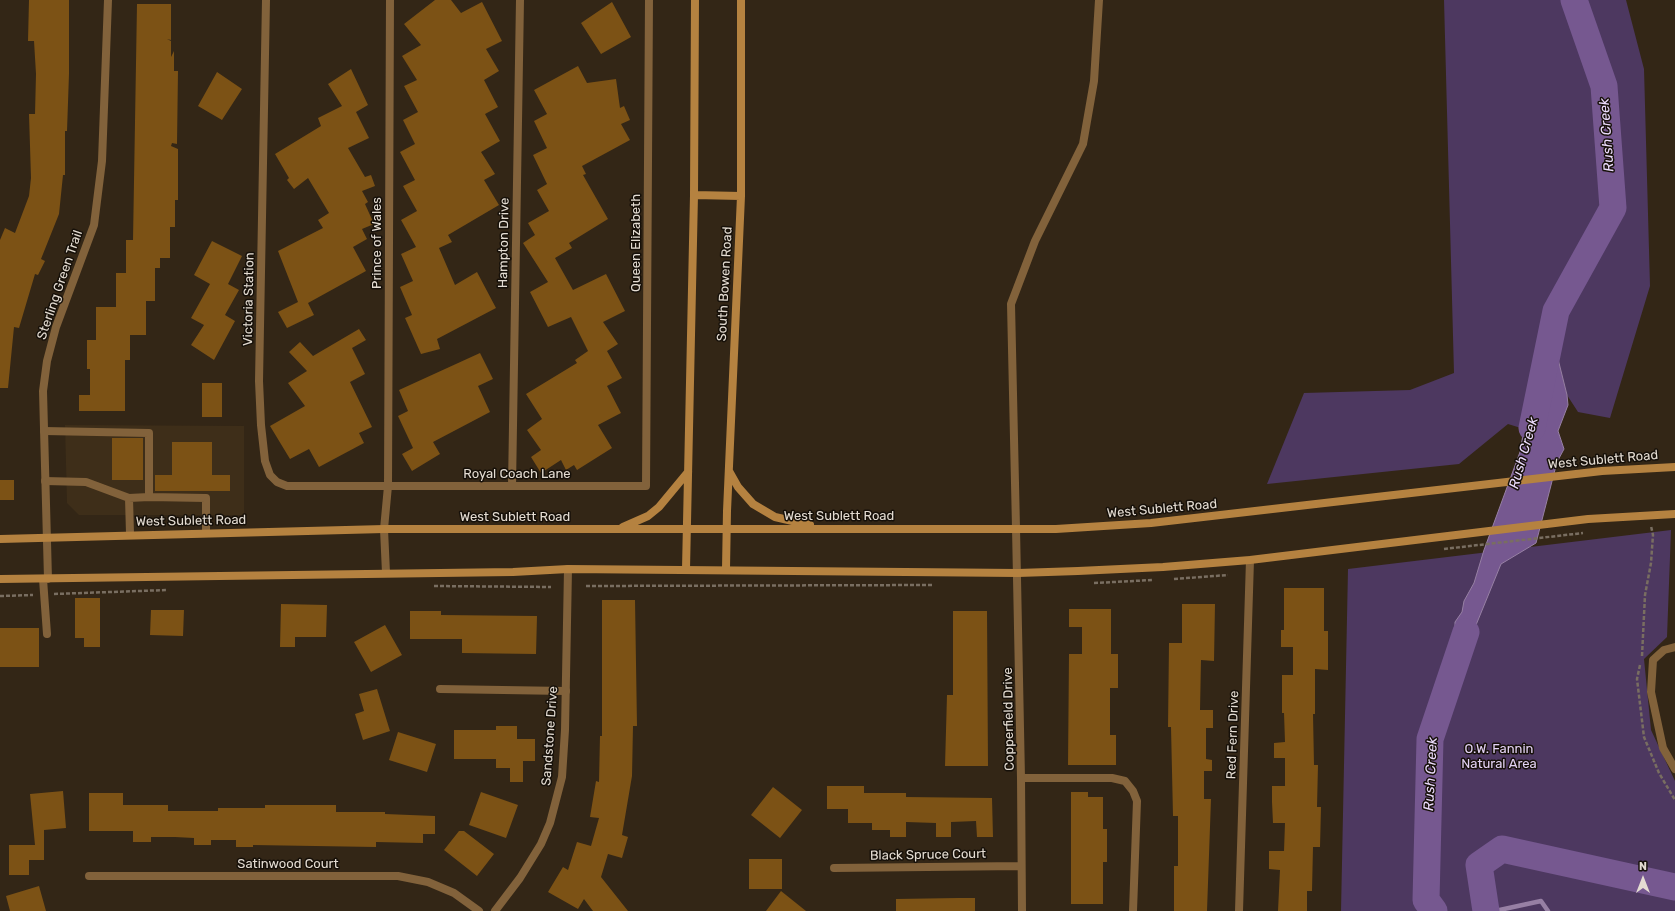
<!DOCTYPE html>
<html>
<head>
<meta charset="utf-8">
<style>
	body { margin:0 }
	#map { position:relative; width:1675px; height:911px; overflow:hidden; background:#332616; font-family:Rubik,sans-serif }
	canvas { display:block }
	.north { position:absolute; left:1623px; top:859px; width:40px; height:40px; -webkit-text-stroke:3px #161009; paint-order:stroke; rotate:0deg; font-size:11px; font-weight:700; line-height:16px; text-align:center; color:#e4dcd2 }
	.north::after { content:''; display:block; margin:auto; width:14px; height:18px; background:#e4dcd2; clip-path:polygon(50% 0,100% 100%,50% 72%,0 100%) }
</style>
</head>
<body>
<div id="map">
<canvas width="1675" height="911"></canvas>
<div class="north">N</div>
</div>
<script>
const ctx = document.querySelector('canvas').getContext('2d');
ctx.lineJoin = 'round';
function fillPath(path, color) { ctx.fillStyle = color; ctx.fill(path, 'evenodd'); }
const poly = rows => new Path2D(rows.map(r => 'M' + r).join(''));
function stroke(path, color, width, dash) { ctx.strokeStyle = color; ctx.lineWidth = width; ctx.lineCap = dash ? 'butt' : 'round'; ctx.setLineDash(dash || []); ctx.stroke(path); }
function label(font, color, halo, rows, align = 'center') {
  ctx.font = font + ' Rubik,sans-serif'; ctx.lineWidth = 3; ctx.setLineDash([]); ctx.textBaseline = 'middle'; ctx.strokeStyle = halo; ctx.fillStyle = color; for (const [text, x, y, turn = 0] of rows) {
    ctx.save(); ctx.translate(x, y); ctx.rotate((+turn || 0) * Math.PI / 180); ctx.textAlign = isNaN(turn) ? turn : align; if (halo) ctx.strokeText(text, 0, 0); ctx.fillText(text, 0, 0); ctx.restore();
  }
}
fillPath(poly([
	[65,425,244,426,244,515,79,515,67,503]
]), '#3e2e19');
fillPath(poly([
	[1444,0,1626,0,1644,69,1650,286,1610,418,1578,412,1567,395,1554,343,1554,328,1539,354,1546,376,1524,429,1508,424,1459,464,1267,484,1304,393,1410,390,1454,373],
	[1671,530,1667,637,1644,659,1651,730,1675,781,1675,911,1341,911,1348,569]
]), '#4d3860');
const water = poly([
	[1544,326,1554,328,1554,343,1567,395,1568,405,1558,431,1564,449,1557,462,1536,543,1501,564,1458,669,1450,666,1450,643,1455,633,1455,622,1462,612,1464,601,1474,583,1484,550,1520,452,1524,429,1547,376,1539,354,1544,326]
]);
fillPath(water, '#765890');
stroke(water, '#9780a4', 1);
stroke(poly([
	[1495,911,1541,901,1548,911]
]), '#9780a4', 4.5);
stroke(poly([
	[1532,428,1556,311,1613,208,1604,86,1574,0],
	[1434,911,1426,900,1430,739,1466,632],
	[1486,911,1479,865,1502,849,1675,887]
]), '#765890', 27);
fillPath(poly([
	[29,0,69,0,69,74,67,131,65,131,65,175,63,175,59,214,41,259,45,261,38,275,35,274,19,328,14,327,8,388,0,388,0,240,5,228,15,233,29,196,31,178,29,114,35,114,36,74,34,41,28,41],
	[435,0,451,0,461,13,482,2,502,41,486,49,499,71,484,80,498,107,485,114,500,141,481,152,495,174,484,180,499,205,448,235,452,242,439,248,455,285,477,272,496,308,437,339,440,349,421,354,405,318,412,315,400,287,413,281,401,254,416,247,401,220,417,211,403,186,415,180,400,152,415,144,403,120,418,112,404,86,417,80,402,56,421,45,404,24],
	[612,2,631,37,601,54,581,23],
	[137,4,171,4,171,40,167,39,171,41,171,57,174,51,174,71,178,71,177,144,172,143,171,146,178,149,178,200,175,200,175,227,170,227,170,258,160,258,160,268,155,268,155,301,146,301,146,335,130,335,130,360,125,360,125,411,79,411,79,395,90,395,90,369,87,369,87,340,96,340,96,307,116,307,116,273,126,273,126,240,133,240],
	[578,66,587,83,616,79,620,108,624,106,630,120,621,124,630,140,582,166,586,174,583,175,608,219,569,243,572,248,555,258,573,290,606,274,625,311,603,322,618,344,607,351,622,378,607,386,621,413,598,425,612,448,577,470,574,465,566,470,561,460,541,473,531,457,541,450,527,430,542,419,526,394,577,363,575,360,588,351,571,317,548,327,530,292,548,282,523,243,535,235,528,223,549,211,537,190,547,184,533,155,547,148,534,121,547,114,534,90],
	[351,69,368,105,356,112,369,138,348,148,365,177,371,175,375,186,362,191,368,202,365,204,374,224,362,229,367,239,353,247,366,271,308,303,314,315,287,328,278,312,298,302,278,251,323,228,318,220,329,213,308,178,294,189,287,180,289,178,275,154,321,126,318,118,342,106,328,84],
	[217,72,242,89,222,120,198,106],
	[212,241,242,256,228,284,239,290,225,315,235,321,214,360,191,345,204,325,191,318,210,284,194,275],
	[359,329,366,340,352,348,365,374,350,382,372,427,359,433,364,443,319,467,309,449,290,459,270,426,305,406,288,383,307,371,289,352,300,342,313,356],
	[480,353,493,379,478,386,490,412,433,442,440,454,412,471,402,454,413,448,398,416,408,411,399,390],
	[202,383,222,383,222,417,202,417],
	[112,438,143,438,143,480,112,480],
	[172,442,212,442,212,475,230,475,230,491,155,491,155,475,172,475],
	[0,480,14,480,14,500,0,500],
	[1284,588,1324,588,1324,631,1328,631,1328,670,1315,669,1315,714,1313,714,1314,765,1318,765,1317,807,1321,807,1320,847,1313,847,1312,891,1307,891,1307,911,1278,911,1280,870,1269,869,1269,851,1284,851,1285,823,1273,823,1272,802,1272,786,1285,786,1285,758,1274,758,1274,743,1285,742,1284,713,1282,713,1282,675,1293,675,1293,647,1281,647,1281,630,1284,630],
	[75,598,100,598,100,647,84,647,84,638,75,638],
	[602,600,635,600,637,726,633,726,632,776,622,835,628,837,622,858,608,854,601,877,628,911,593,911,584,899,578,909,548,892,563,867,568,870,577,842,591,846,599,818,590,817,596,781,599,782,600,736,602,736],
	[281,604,327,605,326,637,295,637,295,647,280,647],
	[1182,604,1215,604,1214,661,1201,660,1200,710,1213,710,1213,728,1206,728,1206,759,1212,760,1212,771,1204,771,1204,799,1211,799,1207,911,1174,911,1174,866,1178,866,1178,816,1173,816,1171,727,1168,727,1169,643,1182,643],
	[1069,609,1111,609,1111,654,1118,654,1118,688,1110,688,1110,735,1116,735,1116,765,1068,765,1069,654,1082,654,1082,627,1069,627],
	[151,610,184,610,183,636,150,635],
	[410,611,441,611,441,615,537,616,536,654,462,653,462,639,410,639],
	[953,611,987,611,988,766,945,766,947,695,953,695],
	[385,625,402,655,371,672,354,642],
	[0,628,39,628,39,667,0,667],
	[377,689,390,731,363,740,355,714,364,711,359,694],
	[496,726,517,726,517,739,535,739,535,761,523,761,523,782,510,782,510,768,496,768,496,759,454,759,454,730,496,730],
	[398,732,436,744,427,772,389,760],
	[827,786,864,786,864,793,906,793,906,797,992,798,993,837,977,837,976,821,951,822,951,837,936,837,936,823,906,822,906,837,890,837,890,830,872,830,872,823,848,823,848,809,827,809],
	[773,787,802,810,780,838,751,815],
	[63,791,66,828,44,830,44,860,29,860,29,875,9,875,9,845,35,845,30,794],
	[481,792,518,805,506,838,469,825],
	[1071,792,1088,792,1088,797,1103,797,1103,829,1107,829,1107,862,1103,862,1103,904,1071,904],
	[89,793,123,793,123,805,168,805,168,811,218,811,218,808,265,808,265,805,336,805,336,812,385,812,385,814,435,816,435,834,423,834,423,843,376,842,376,847,253,845,253,847,236,847,236,840,211,840,211,845,194,845,194,838,175,837,151,837,151,842,133,842,133,831,89,831],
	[459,831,464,831,494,854,477,876,444,850],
	[749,859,782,859,782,889,749,889],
	[39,886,46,911,10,911,6,896],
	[781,891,806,911,766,911],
	[958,898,975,898,975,911,896,911,896,899]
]), '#7c5215');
stroke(poly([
	[1444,549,1583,533],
	[1174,579,1228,575],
	[1094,583,1153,580],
	[434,586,551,587],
	[586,586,934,585],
	[54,594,167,590],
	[0,596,33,595],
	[1642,656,1645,595,1651,563,1653,535,1651,526],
	[1640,665,1637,679,1644,737,1659,773,1675,800]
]), '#796e61', 2.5, [4, 2]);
stroke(poly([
	[266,0,259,381,261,425,265,461,270,475,277,482,287,486,646,486,649,0],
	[44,431,149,433,149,497,129,498,86,482,45,481],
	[512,486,520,0],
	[149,497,206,498,206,532],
	[129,498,130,534],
	[1016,528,1011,304,1035,241,1083,144,1094,81,1099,0],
	[386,573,384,529,388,486,390,0],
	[43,579,47,634],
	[1021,778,1112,778,1125,781,1133,791,1137,801,1133,911]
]), '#82623b', 8);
stroke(poly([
	[1016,528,1021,778,1022,911],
	[48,579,43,391,47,361,56,327,94,225,102,161,108,0],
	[1675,647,1664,650,1653,660,1651,692,1663,748,1675,769],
	[440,689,566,691],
	[834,868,1021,866],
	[89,876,398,876,428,882,454,893,479,911],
	[1239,911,1250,560]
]), '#82623b', 8);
stroke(poly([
	[495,911,520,878,541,844,550,823,562,777,565,730,568,569]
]), '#82623b', 8);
stroke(poly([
	[694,195,741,196],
	[729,471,738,487,753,504,775,517,810,525],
	[623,527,648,516,659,507,688,472],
	[0,539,384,529,1056,529,1151,523,1602,471,1675,467],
	[686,569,694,195,695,0],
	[726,569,727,511,741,196,741,0],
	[0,579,513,572,568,569,1018,573,1078,571,1163,567,1250,560,1588,519,1675,514]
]), '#b58240', 8);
label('13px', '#e4dcd2', '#161009', [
	["Prince of Wales",377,243,-90],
	["Hampton Drive",504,243,-89],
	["Queen Elizabeth",636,243,-90],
	["South Bowen Road",725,284,-87],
	["Sterling Green Trail",60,285,-71],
	["Victoria Station",249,299,-89],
	["West Sublett Road",1603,460,-5],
	["Royal Coach Lane",517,474],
	["West Sublett Road",1162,509,-5],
	["West Sublett Road",839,516],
	["West Sublett Road",515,517],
	["West Sublett Road",191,521,-1],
	["Copperfield Drive",1009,719,-91],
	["Red Fern Drive",1233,735,-88],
	["Sandstone Drive",550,736,-86],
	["Black Spruce Court",928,855,-1],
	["Satinwood Court",288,864]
]);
label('13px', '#e3d2f4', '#161009', [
	["O.W. Fannin",1499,749],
	["Natural Area",1499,764]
]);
label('italic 14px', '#edddfe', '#161009', [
	["Rush Creek",1607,135,-94],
	["Rush Creek",1524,453,-74],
	["Rush Creek",1431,774,-87]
]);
</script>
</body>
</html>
